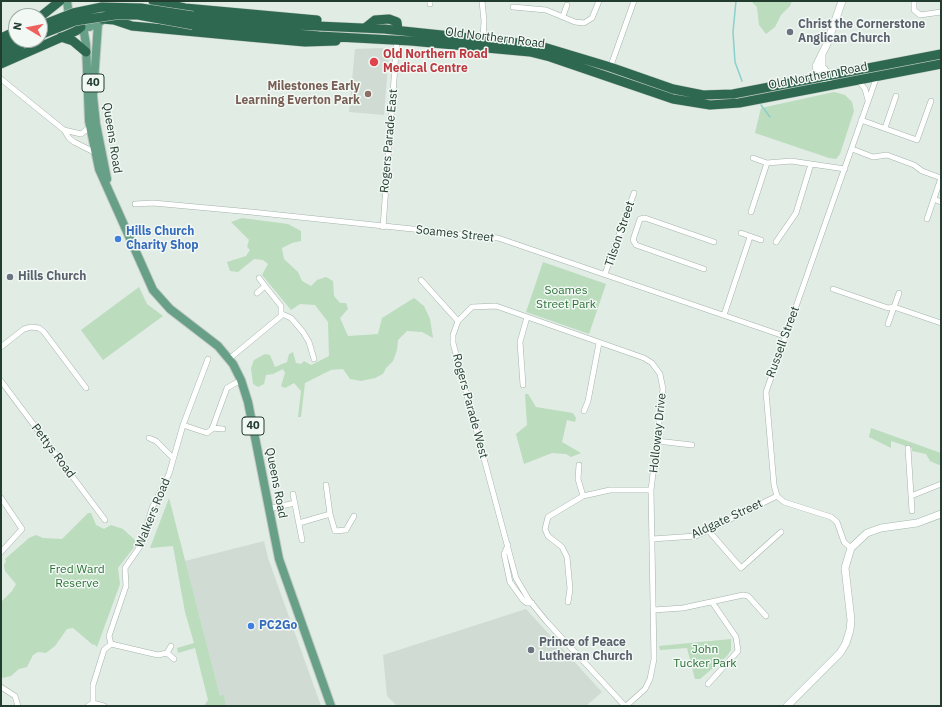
<!DOCTYPE html>
<html>
<head>
<meta charset="utf-8">
<style>
	body { margin:0 }
	#map { position:relative; width:942px; height:707px; overflow:hidden; background:#e1ece5; font-family:"IBM Plex Sans",sans-serif }
	canvas { display:block }
	.frame { position:absolute; inset:0; border:2px solid #223c30; pointer-events:none }
	.north { position:absolute; left:8px; top:8px; width:40px; height:40px; box-sizing:border-box; background:#f2f8f4; border:1px solid #9fada6; border-radius:50%; rotate:280deg; font-size:11px; font-weight:700; line-height:16px; text-align:center; color:#223c30 }
	.north::after { content:''; display:block; margin:auto; width:14px; height:18px; background:#ef615c; clip-path:polygon(50% 0,100% 100%,50% 72%,0 100%) }
</style>
</head>
<body>
<div id="map">
<canvas width="942" height="707"></canvas>
<div class="frame"></div>
<div class="north">N</div>
</div>
<script>
const ctx = document.querySelector('canvas').getContext('2d');
ctx.lineJoin = 'round';
function fillPath(path, color) { ctx.fillStyle = color; ctx.fill(path, 'evenodd'); }
const poly = rows => new Path2D(rows.map(r => 'M' + r).join(''));
function stroke(path, color, width, dash) { ctx.strokeStyle = color; ctx.lineWidth = width; ctx.lineCap = dash ? 'butt' : 'round'; ctx.setLineDash(dash || []); ctx.stroke(path); }
function label(font, color, halo, rows, align = 'center') {
  ctx.font = font + ' "IBM Plex Sans",sans-serif'; ctx.lineWidth = 3; ctx.setLineDash([]); ctx.textBaseline = 'middle'; ctx.strokeStyle = halo; ctx.fillStyle = color; for (const [text, x, y, turn = 0] of rows) {
    ctx.save(); ctx.translate(x, y); ctx.rotate((+turn || 0) * Math.PI / 180); ctx.textAlign = isNaN(turn) ? turn : align; if (halo) ctx.strokeText(text, 0, 0); ctx.fillText(text, 0, 0); ctx.restore();
  }
}
fillPath(poly([
	[382,48,389,52,384,115,349,112,355,49],
	[264,541,268,558,321,706,226,706,224,696,220,696,185,561],
	[526,609,602,692,586,706,397,706,387,696,383,655]
]), '#d0dbd4');
fillPath(poly([
	[751,1,792,1,790,6,781,15,775,27,766,34,759,25,757,7],
	[834,92,845,95,852,102,854,111,840,154,836,159,829,158,755,133,761,108],
	[242,218,288,224,301,231,301,241,292,243,282,248,284,259,298,272,302,281,311,286,317,280,326,277,333,281,334,296,340,303,346,303,348,309,340,318,348,336,378,334,382,318,414,298,424,306,430,319,433,338,422,332,407,331,398,340,397,350,393,361,386,368,383,374,375,378,361,381,350,379,343,369,331,370,305,383,301,417,298,417,301,391,294,383,285,388,281,386,285,373,283,369,273,374,266,375,264,384,258,387,253,384,251,368,254,360,265,354,270,355,275,367,287,362,289,354,293,352,296,363,301,364,304,361,311,365,329,356,328,322,315,305,300,304,291,310,262,275,268,264,263,260,254,259,238,272,230,271,227,262,246,256,250,250,247,247,249,240,231,222],
	[543,262,606,284,589,334,526,312],
	[139,287,147,304,163,316,103,360,81,330],
	[525,394,528,394,536,407,573,413,576,418,575,422,567,420,562,442,581,453,571,457,566,454,552,453,524,464,516,434,527,425],
	[871,428,941,453,941,464,939,465,930,461,926,454,912,451,912,448,891,441,891,448,869,437],
	[169,498,220,696,224,695,226,706,204,706,208,700,195,648,178,653,177,648,194,643,185,612,173,546,150,548],
	[88,513,91,513,96,525,104,529,111,525,123,529,135,540,135,546,118,568,120,584,97,647,94,644,93,645,73,628,67,629,55,646,46,653,38,652,33,655,27,667,19,669,11,676,3,678,1,676,1,602,12,591,16,584,5,571,4,565,6,561,5,559,29,538,36,535,43,538,62,539],
	[731,639,731,650,727,656,700,679,695,679,687,648,660,650,659,646]
]), '#bbdcbd');
stroke(poly([
	[736,1,733,32,735,62,742,81],
	[761,105,770,117]
]), '#8ad0cc', 1.5);
const street = poly([
	[482,1,484,21,483,39],
	[914,1,914,10,920,15,941,12],
	[430,4,430,1],
	[513,7,546,10,575,22,584,23,592,18,599,1],
	[563,16,567,5],
	[610,68,634,1],
	[1,79,64,130,81,134,90,127],
	[858,80,865,89,868,100],
	[861,120,917,140,931,101],
	[885,128,896,96],
	[64,130,69,138,74,142,94,152],
	[852,149,873,157,887,155,914,165,922,171,941,178],
	[753,158,767,163,791,161,845,169],
	[934,199,941,202],
	[135,204,153,203,251,212,498,238,784,336],
	[751,212,767,163],
	[927,219,941,178],
	[383,227,397,39],
	[741,233,761,240],
	[776,242,796,213,811,164],
	[704,269,636,245,633,240,640,219,645,218,714,242],
	[605,274,634,193],
	[421,280,458,321,453,335,453,343,516,578,529,600,547,622,625,706],
	[833,289,888,308,894,307,941,323],
	[257,293,265,286,259,278],
	[282,314,291,318,303,332,309,342,314,359],
	[724,315,750,237],
	[458,321,472,307,496,306,644,358,652,363,660,374,663,389,651,490,654,659,650,679,645,689,626,706],
	[888,324,899,293],
	[1,347,24,329,31,327,39,328,44,332,86,388],
	[229,359,281,316,281,306,265,286],
	[1,381,105,520],
	[523,385,520,342,527,317],
	[584,411,588,401,599,343],
	[183,425,207,433,212,429,227,388,241,380],
	[212,428,223,429],
	[149,438,156,441,173,458],
	[657,441,692,445],
	[908,448,912,511],
	[579,465,578,479,583,496],
	[293,494,302,540],
	[911,496,941,484],
	[1,498,22,529,1,552],
	[268,509,295,503],
	[330,514,335,531,346,530,354,516],
	[299,523,330,514,326,485],
	[708,530,741,568,781,532],
	[652,539,696,536,777,496],
	[508,545,504,554,510,582,523,600,527,603,532,603],
	[851,548,844,542,837,522,831,517,784,502,777,496,774,485,766,392,877,76],
	[568,602,570,589,567,557,562,547,548,536,545,529,548,517,583,496,610,490,651,490],
	[653,610,683,608,743,595,748,596,766,616],
	[111,644,158,655,167,653],
	[171,646,167,653,174,659],
	[708,684,738,651,736,637,712,602],
	[1,687,15,696,18,706],
	[93,703,104,706],
	[88,706,93,703,93,685,104,650,111,644,109,636,126,586,125,568,141,545,152,508,169,474,183,425,208,359]
]);
const secondary = poly([
	[822,55,822,67,829,75],
	[833,85,819,77,816,66,827,44,842,1],
	[787,706,840,653,846,643,850,630,851,620,845,568,851,548,867,533,881,528,917,523,941,514]
]);
const primary = poly([
	[67,1,69,16,76,25,89,27,100,22],
	[98,24,93,96,96,124,107,179],
	[83,27,86,44,89,121,99,169,153,290,170,309,218,346,233,364,241,380,248,402,279,559,331,706]
]);
const highway = poly([
	[153,1,185,8,317,20],
	[193,16,295,25,384,29,537,45,610,67,673,89,703,95,733,94,941,54],
	[40,17,60,1],
	[102,19,114,20,132,26,249,37,305,42,336,41],
	[193,25,319,36,411,41,530,52,550,57,673,99,710,105,739,103,941,64],
	[365,28,375,20,389,19,397,22,398,30],
	[61,37,73,41,86,52],
	[1,38,16,31],
	[1,46,16,39],
	[1,55,32,40],
	[1,64,76,31,81,27]
]);
stroke(street, '#a4b4ab', 6);
stroke(secondary, '#a3baad', 8);
stroke(primary, '#c1c8c5', 10);
stroke(highway, '#c1c8c5', 10);
stroke(street, '#fff', 5);
stroke(secondary, '#fff', 7);
stroke(primary, '#67a086', 8);
stroke(highway, '#2e6850', 9);
const highwayBridge = poly([
	[40,26,73,13,102,7,141,8,193,16],
	[42,34,75,21,115,15,138,15,193,25]
]);
stroke(highwayBridge, '#c1c8c5', 10, []);
stroke(highwayBridge, '#2e6850', 9);
for (const [x, y, r, color] of [
	[790,32,4,"#6b7280"],
	[374,62,5,"#e0444e"],
	[368,94,4,"#8d6e63"],
	[118,239,4,"#3f7fe0"],
	[10,277,4,"#6b7280"],
	[251,626,4,"#3f7fe0"],
	[531,650,4,"#6b7280"]
]) { const dot = new Path2D(); dot.arc(x, y, r, 0, 2 * Math.PI); ctx.fillStyle = color; ctx.fill(dot); stroke(dot, '#f2f8f4', 1.5); }
for (const [x, y, w] of [
	[93,83,22],
	[253,426,22]
]) { const box = new Path2D(); box.roundRect(x - w / 2, y - 9, w, 18, 3); ctx.fillStyle = '#f2f8f4'; ctx.fill(box); stroke(box, '#223c30', 1); }
label('bold 11px', '#223c30', null, [
	["40",93,83],
	["40",253,426]
]);
label('bold 12px', '#5b616d', '#f2f8f4', [
	["Christ the Cornerstone",798,25],
	["Anglican Church",798,39],
	["Hills Church",18,277],
	["Prince of Peace",539,643],
	["Lutheran Church",539,657]
], 'left');
label('12px', '#223c30', '#f2f8f4', [
	["Old Northern Road",495,38,7],
	["Old Northern Road",818,76,-11],
	["Queens Road",112,138,81],
	["Rogers Parade East",389,141,-85],
	["Soames Street",455,234,6],
	["Tilson Street",620,234,-71],
	["Russell Street",783,342,-70],
	["Rogers Parade West",470,406,75],
	["Holloway Drive",658,433,-84],
	["Pettys Road",53,451,53],
	["Queens Road",276,483,79],
	["Walkers Road",153,513,-68],
	["Aldgate Street",727,519,-25]
]);
label('bold 12px', '#be3a42', '#f2f8f4', [
	["Old Northern Road",383,55],
	["Medical Centre",383,69]
], 'left');
label('bold 12px', '#785e54', '#f2f8f4', [
	["Milestones Early",360,87],
	["Learning Everton Park",360,101]
], 'right');
label('bold 12px', '#366cbe', '#f2f8f4', [
	["Hills Church",126,232],
	["Charity Shop",126,246],
	["PC2Go",259,626]
], 'left');
label('12px', '#2d7239', '#f2f8f4', [
	["Soames",566,291],
	["Street Park",566,305],
	["Fred Ward",77,570],
	["Reserve",77,584],
	["John",705,650],
	["Tucker Park",705,664]
]);
</script>
</body>
</html>
